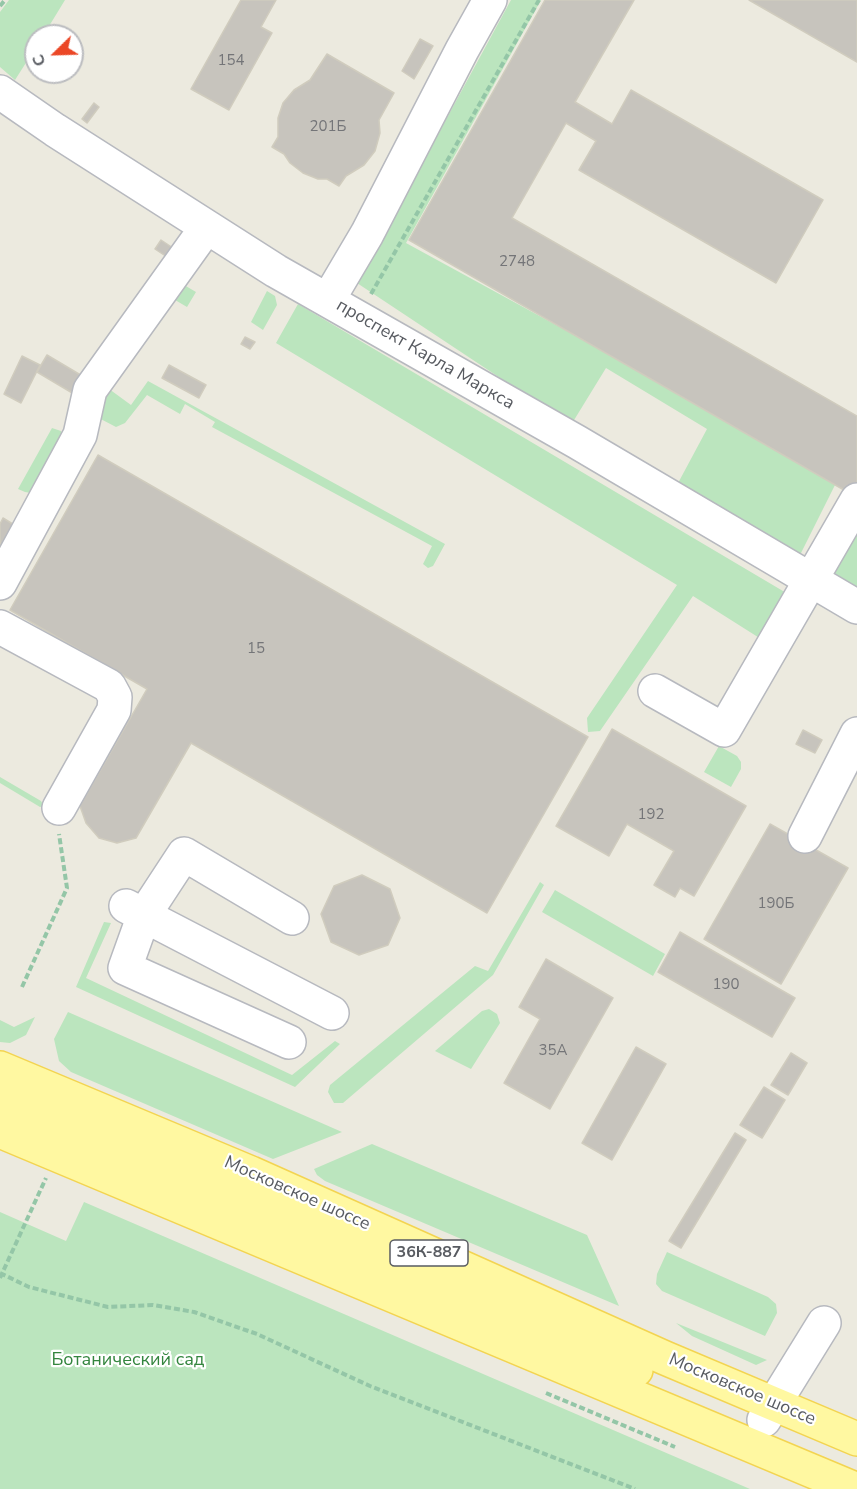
<!DOCTYPE html>
<html>
<head>
<meta charset="utf-8">
<style>
	body { margin:0 }
	#map { position:relative; width:857px; height:1489px; overflow:hidden; background:#eceadf; font-family:"Nunito Sans",sans-serif }
	canvas { display:block }
	.north { position:absolute; left:24px; top:24px; width:60px; height:60px; box-sizing:border-box; background:#fff; border:2px solid #bcbdc0; border-radius:50%; rotate:247deg; font-size:16px; font-weight:700; line-height:24px; text-align:center; color:#585b61 }
	.north::after { content:''; display:block; margin:auto; width:21px; height:27px; background:#eb4726; clip-path:polygon(50% 0,100% 100%,50% 72%,0 100%) }
</style>
</head>
<body>
<div id="map">
<canvas width="857" height="1489"></canvas>
<div class="north">С</div>
</div>
<script>
const ctx = document.querySelector('canvas').getContext('2d');
ctx.lineJoin = 'round';
function fillPath(path, color) { ctx.fillStyle = color; ctx.fill(path, 'evenodd'); }
const poly = rows => new Path2D(rows.map(r => 'M' + r).join(''));
function stroke(path, color, width, dash) { ctx.strokeStyle = color; ctx.lineWidth = width; ctx.lineCap = dash ? 'butt' : 'round'; ctx.setLineDash(dash || []); ctx.stroke(path); }
function label(font, color, halo, rows, align = 'center') {
  ctx.font = font + ' "Nunito Sans",sans-serif'; ctx.lineWidth = 4.5; ctx.setLineDash([]); ctx.textBaseline = 'middle'; ctx.strokeStyle = halo; ctx.fillStyle = color; for (const [text, x, y, turn = 0] of rows) {
    ctx.save(); ctx.translate(x, y); ctx.rotate((+turn || 0) * Math.PI / 180); ctx.textAlign = isNaN(turn) ? turn : align; if (halo) ctx.strokeText(text, 0, 0); ctx.fillText(text, 0, 0); ctx.restore();
  }
}
fillPath(poly([
	[9,0,65,0,43,36,36,36,36,47,15,80,0,67,0,12],
	[511,0,541,0,406,243,838,479,799,557,677,485,707,429,606,368,571,425,357,283],
	[179,282,196,292,187,307,170,297],
	[267,291,275,296,277,305,263,330,251,322],
	[298,304,788,594,761,639,693,596,600,731,588,732,587,718,677,585,276,343],
	[148,381,445,544,433,566,428,568,423,564,432,546,212,427,215,422,185,404,180,414,147,395,125,423,116,427,93,415,105,386,131,405],
	[52,428,61,431,63,436,31,493,25,492,18,489],
	[857,525,857,589,829,572],
	[719,746,737,756,741,762,741,769,731,787,704,772],
	[0,777,41,801,44,806,40,807,0,783],
	[540,882,544,885,493,975,343,1103,334,1103,328,1092,330,1085,475,966,488,971],
	[555,890,665,954,653,976,542,912],
	[104,922,111,923,86,978,292,1075,335,1041,340,1044,295,1087,76,987],
	[489,1009,497,1014,500,1023,471,1069,435,1051,482,1011],
	[68,1012,342,1132,273,1159,71,1072,59,1061,54,1039],
	[35,1017,26,1035,10,1043,0,1042,0,1020,14,1027],
	[372,1144,587,1235,619,1306,325,1181,317,1175,314,1169],
	[84,1202,750,1489,0,1489,0,1212,66,1241],
	[667,1252,768,1297,776,1304,777,1313,765,1336,662,1291,656,1284,657,1274],
	[676,1323,767,1360,756,1365,692,1336]
]), '#bbe5be');
const building = poly([
	[241,0,276,0,261,27,272,33,229,110,191,89,241,0],
	[545,0,634,0,575,102,612,124,631,90,823,200,776,283,579,170,596,141,566,123,512,218,857,416,857,482,851,494,409,240,545,0],
	[749,0,857,0,857,62,749,0],
	[420,39,433,46,414,79,402,71,420,39],
	[327,54,394,93,379,120,380,133,375,151,364,165,346,176,339,186,327,179,318,179,303,173,290,163,284,154,272,147,278,137,278,118,283,103,294,90,310,80,327,54],
	[94,103,99,107,87,123,82,119,94,103],
	[161,240,176,250,170,259,155,249,161,240],
	[245,337,255,342,250,349,241,344,245,337],
	[47,355,84,377,74,394,37,372,47,355],
	[22,356,40,365,21,403,4,394,22,356],
	[169,365,206,385,199,398,162,378,169,365],
	[98,455,588,737,487,913,191,743,136,838,117,843,99,838,86,823,80,806,147,689,10,610,98,455],
	[3,518,21,529,0,566,0,524,3,518],
	[612,729,746,806,694,896,680,888,675,897,654,885,674,851,627,824,609,856,556,826,612,729],
	[803,730,822,740,815,753,796,744,803,730],
	[770,824,848,868,781,984,704,939,770,824],
	[362,875,390,889,400,918,388,945,359,955,331,942,321,914,334,886,362,875],
	[680,932,795,998,772,1037,658,972,680,932],
	[546,959,613,998,550,1109,504,1083,540,1019,519,1007,546,959],
	[636,1047,666,1064,612,1160,582,1143,636,1047],
	[791,1053,807,1063,788,1095,771,1085,791,1053],
	[764,1087,785,1100,762,1138,740,1125,764,1087],
	[735,1133,746,1140,681,1248,669,1241,735,1133]
]);
fillPath(building, '#c7c4bd');
stroke(building, '#d0ccbe', 1.5);
const minor = poly([
	[0,92,55,130,276,271,577,442,857,607],
	[328,300,367,234,462,50,490,0],
	[0,583,80,435,90,390,206,228],
	[0,627,109,686,115,697,114,710,59,808],
	[655,691,724,730,857,500],
	[805,836,857,734],
	[126,906,332,1013],
	[289,1042,125,968,144,915,184,854,292,918],
	[764,1420,824,1323]
]);
const major = poly([
	[0,1068,251,1173,665,1358,857,1439],
	[0,1099,205,1184,636,1370],
	[0,1131,855,1489]
]);
stroke(minor, '#b7b9bf', 36);
stroke(major, '#f3d451', 36);
stroke(poly([
	[0,6,5,0],
	[371,294,539,0],
	[22,987,67,888,59,834],
	[0,1273,29,1287,108,1307,153,1305,194,1312,257,1334,370,1386,635,1489],
	[0,1278,46,1178],
	[546,1393,675,1447]
]), '#94c6a7', 4, [6, 3]);
stroke(minor, '#fff', 33);
stroke(major, '#fff8a1', 33);
label('15px', '#747578', null, [
	["154",231,61],
	["201Б",328,127],
	["2748",517,262],
	["15",256,649],
	["192",651,815],
	["190Б",776,904],
	["190",726,985],
	["35А",553,1051]
]);
for (const [x, y, w] of [
	[429,1253,78]
]) { const box = new Path2D(); box.roundRect(x - w / 2, y - 13, w, 26, 4.5); ctx.fillStyle = '#fff'; ctx.fill(box); stroke(box, '#585b61', 1.5); }
label('bold 16px', '#585b61', null, [
	["36К-887",429,1253]
]);
label('18px', '#585b61', '#fff', [
	["проспект Карла Маркса",425,355,30],
	["Московское шоссе",297,1194,24],
	["Московское шоссе",742,1390,23]
]);
label('18px', '#33853e', '#fff', [
	["Ботанический сад",128,1361]
]);
</script>
</body>
</html>
